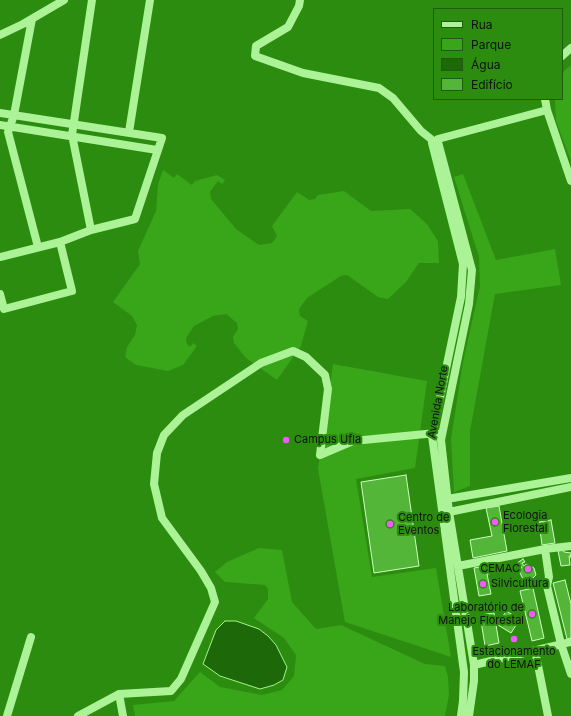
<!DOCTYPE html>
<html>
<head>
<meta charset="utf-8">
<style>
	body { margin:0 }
	#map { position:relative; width:571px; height:716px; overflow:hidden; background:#2b8c10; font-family:Inter,sans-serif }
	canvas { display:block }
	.legend { position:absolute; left:433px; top:8px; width:130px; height:92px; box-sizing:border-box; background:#2b8c10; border:1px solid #215b10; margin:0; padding:5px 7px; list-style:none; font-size:12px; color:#111 }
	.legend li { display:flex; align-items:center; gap:8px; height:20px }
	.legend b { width:20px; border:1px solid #215b10 }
</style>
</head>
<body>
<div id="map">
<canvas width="571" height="716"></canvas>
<ul class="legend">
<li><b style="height:5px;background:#acf297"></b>Rua</li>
<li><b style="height:11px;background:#38a618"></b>Parque</li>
<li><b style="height:11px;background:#1d6809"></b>Água</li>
<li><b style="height:11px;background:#54b638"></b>Edifício</li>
</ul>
</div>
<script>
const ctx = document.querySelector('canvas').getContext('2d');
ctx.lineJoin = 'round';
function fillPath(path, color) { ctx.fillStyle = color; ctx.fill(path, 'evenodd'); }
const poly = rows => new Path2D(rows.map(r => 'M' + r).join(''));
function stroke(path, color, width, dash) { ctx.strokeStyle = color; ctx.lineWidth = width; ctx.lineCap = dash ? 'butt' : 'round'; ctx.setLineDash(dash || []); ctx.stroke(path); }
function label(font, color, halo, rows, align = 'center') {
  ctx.font = font + ' Inter,sans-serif'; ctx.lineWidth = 4; ctx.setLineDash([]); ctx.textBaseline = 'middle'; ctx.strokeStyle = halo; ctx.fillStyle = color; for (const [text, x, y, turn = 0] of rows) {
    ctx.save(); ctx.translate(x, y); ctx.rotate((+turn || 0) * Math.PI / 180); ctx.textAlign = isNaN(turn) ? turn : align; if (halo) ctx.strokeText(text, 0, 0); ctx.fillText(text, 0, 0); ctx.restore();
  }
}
fillPath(poly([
	[571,65,571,161,556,121,555,99,562,99,562,77,564,71],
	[163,170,174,178,177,174,192,185,195,181,217,175,225,180,222,184,218,181,210,192,211,199,236,229,259,245,272,243,277,236,272,226,297,192,309,200,315,199,318,195,344,191,371,211,410,209,427,224,438,241,439,263,419,263,406,282,388,299,378,297,347,275,341,276,307,298,299,309,300,316,308,321,301,346,277,380,246,358,234,343,233,337,238,329,237,323,226,314,213,316,194,326,186,338,187,344,190,347,193,343,197,346,183,365,168,371,136,365,125,357,127,347,135,335,137,325,132,316,113,302,140,264,138,251,156,211,158,184],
	[463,174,496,260,555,249,561,285,495,294,470,431,470,486,454,492,451,439,463,362,480,286,479,257,454,177],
	[333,364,427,381,415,468,356,479,372,577,436,568,451,657,345,622,318,469],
	[259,548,282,550,292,602,316,629,341,625,425,664,445,666,448,677,449,695,445,716,135,716,133,705,174,701,200,672,220,687,262,695,282,690,294,676,296,655,284,638,254,618,268,599,268,589,265,585,225,582,215,572,227,562]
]), '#38a618');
const water = poly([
	[225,621,236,621,259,629,268,636,276,645,287,667,283,680,274,685,260,689,220,676,203,664,216,630,225,621]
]);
fillPath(water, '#1d6809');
stroke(water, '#a3f688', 1);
const building = poly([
	[406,475,419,566,374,573,361,482,406,475],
	[499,506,507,551,473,558,470,540,492,536,486,508,499,506],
	[551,520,555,543,542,545,539,522,551,520],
	[563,550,564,552,571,553,571,558,571,555,569,556,570,565,561,566,558,551,563,550],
	[523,559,525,562,522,563,524,566,526,564,534,568,536,575,531,580,523,579,519,571,522,567,517,563,523,559],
	[492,565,494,573,487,574,491,594,479,596,474,568,492,565],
	[565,580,571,604,571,638,567,639,553,583,565,580],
	[533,588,544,638,532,641,520,591,533,588],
	[506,611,520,619,511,633,498,625,506,611],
	[494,613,499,643,485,646,480,615,494,613]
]);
fillPath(building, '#54b638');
stroke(building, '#cdfdbe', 1);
stroke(poly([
	[300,0,299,6,288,27,256,46,255,56,303,73,379,88,393,98,421,131,431,139],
	[32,19,14,115,8,132,38,247],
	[0,35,23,24,64,0],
	[562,56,571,48],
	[545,99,547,110,571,181],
	[0,113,162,138,135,219,91,230,60,242,0,257],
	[0,125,157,150],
	[129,132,150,0],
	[438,139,547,110],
	[438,142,472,270,469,304,441,440,449,512,474,665,474,681,469,716],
	[432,143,463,264,461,297,432,436,464,672,463,701,461,716],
	[91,230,72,135,92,0],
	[0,294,4,309,72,291,60,242],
	[320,455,353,441,436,433],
	[447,499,571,478],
	[449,512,571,487],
	[571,546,545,549,549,577,547,586,561,644,571,674],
	[458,566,545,549],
	[535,650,548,716],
	[474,665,571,642],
	[119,694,123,716],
	[7,716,31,637],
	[78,716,119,694,171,691,181,679,215,602,211,588,201,571,162,518,154,484,157,453,164,435,183,415,261,363,293,351,306,357,325,375,328,389,320,455]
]), '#acf297', 8);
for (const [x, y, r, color] of [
	[286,440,4,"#f458ff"],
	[495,522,4,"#f458ff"],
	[390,524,4,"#f458ff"],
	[528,569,4,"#f458ff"],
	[483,584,4,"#f458ff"],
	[532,614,4,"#f458ff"],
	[514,639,4,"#f458ff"]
]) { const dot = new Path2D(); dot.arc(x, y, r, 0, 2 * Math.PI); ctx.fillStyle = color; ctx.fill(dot); stroke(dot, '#2b8c10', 1.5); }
label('11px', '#111', '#2b8c10', [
	["Avenida Norte",438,402,-80]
]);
label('11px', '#111', '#2b8c10', [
	["Campus Ufla",294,440],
	["Ecologia",503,516],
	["Florestal",503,529],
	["Centro de",398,518],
	["Eventos",398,531],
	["CEMAC",520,569,"right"],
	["Silvicultura",491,584],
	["Laboratório de",524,608,"right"],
	["Manejo Florestal",524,621,"right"],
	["Estacionamento",514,652,"center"],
	["do LEMAF",514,665,"center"]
], 'left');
</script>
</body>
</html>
